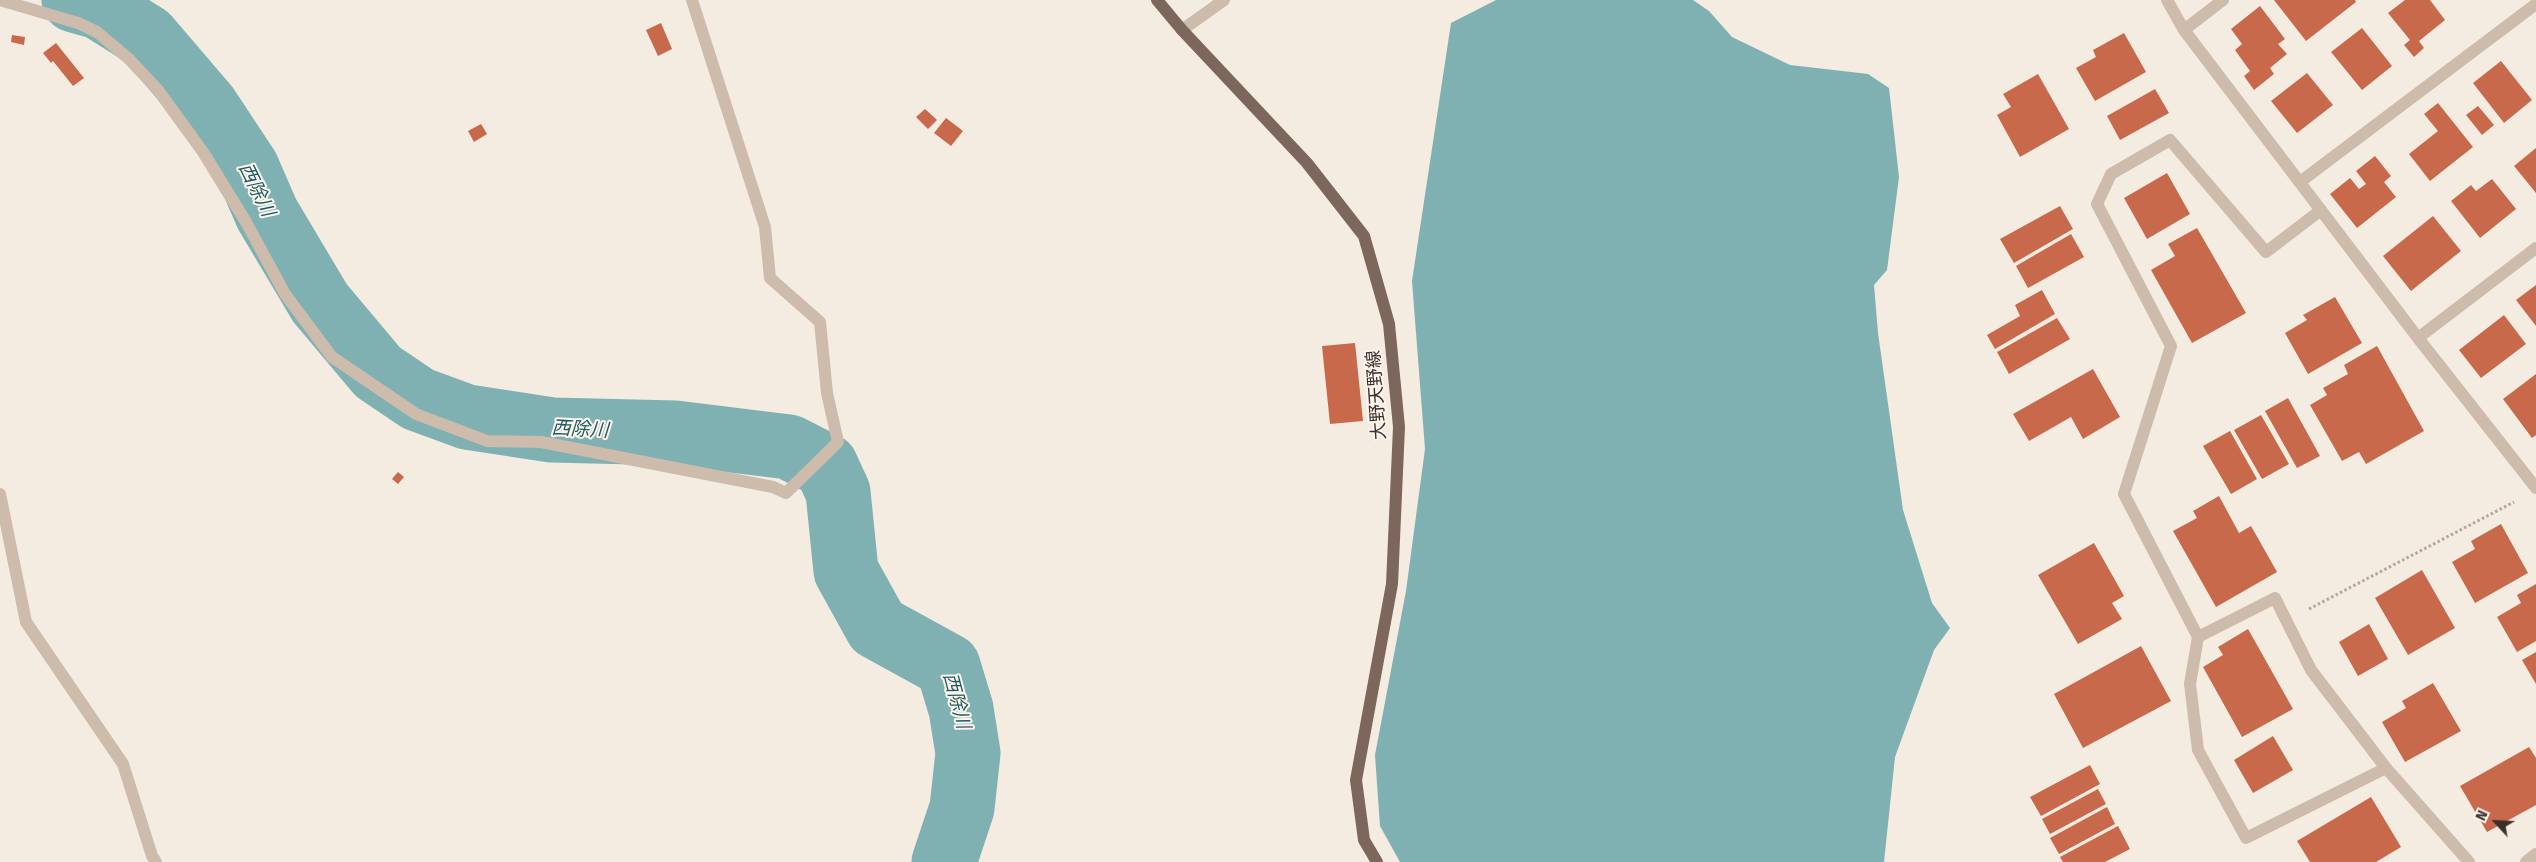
<!DOCTYPE html>
<html>
<head>
<meta charset="utf-8">
<style>
	body { margin:0 }
	#map { position:relative; width:2536px; height:862px; overflow:hidden; background:#f4ebe1; font-family:"Fira Sans",sans-serif }
	canvas { display:block }
	.north { position:absolute; left:2471px; top:797px; width:50px; height:50px; -webkit-text-stroke:4px #fbf5ee; paint-order:stroke; rotate:295deg; font-size:14px; font-weight:700; line-height:20px; text-align:center; color:#3b302b }
	.north::after { content:''; display:block; margin:auto; width:18px; height:22px; background:#3b302b; clip-path:polygon(50% 0,100% 100%,50% 72%,0 100%) }
</style>
</head>
<body>
<div id="map">
<canvas width="2536" height="862"></canvas>
<div class="north">N</div>
</div>
<script>
const ctx = document.querySelector('canvas').getContext('2d');
ctx.lineJoin = 'round';
function fillPath(path, color) { ctx.fillStyle = color; ctx.fill(path, 'evenodd'); }
const poly = rows => new Path2D(rows.map(r => 'M' + r).join(''));
function stroke(path, color, width, dash) { ctx.strokeStyle = color; ctx.lineWidth = width; ctx.lineCap = dash ? 'butt' : 'round'; ctx.setLineDash(dash || []); ctx.stroke(path); }
function label(font, color, halo, rows, align = 'center') {
  ctx.font = font + ' "Fira Sans","Noto Sans JP",sans-serif'; ctx.lineWidth = 4; ctx.setLineDash([]); ctx.textBaseline = 'middle'; ctx.strokeStyle = halo; ctx.fillStyle = color; for (const [text, x, y, turn = 0] of rows) {
    ctx.save(); ctx.translate(x, y); ctx.rotate((+turn || 0) * Math.PI / 180); ctx.textAlign = isNaN(turn) ? turn : align; if (halo) ctx.strokeText(text, 0, 0); ctx.fillText(text, 0, 0); ctx.restore();
  }
}
fillPath(poly([
	[1496,0,1693,0,1709,11,1732,37,1790,65,1868,74,1889,88,1899,177,1887,270,1874,285,1878,333,1903,510,1932,603,1950,628,1934,650,1895,757,1884,862,1400,862,1380,826,1375,755,1406,591,1425,449,1412,281,1451,23]
]), '#7fb0b2');
stroke(poly([
	[74,0,99,7,147,37,206,106,247,168,267,214,320,303,378,372,418,399,467,417,552,430,675,433,789,447,826,466,838,492,846,571,877,627,948,666,961,709,968,753,962,808,944,862]
]), '#7fb0b2', 65);
fillPath(poly([
	[2274,0,2355,0,2356,2,2306,41],
	[2405,0,2430,0,2445,20,2419,41,2424,48,2414,57,2404,45,2410,40,2388,13],
	[2260,6,2285,39,2278,44,2287,54,2270,68,2274,74,2254,90,2244,76,2250,71,2235,50,2242,44,2231,29],
	[661,23,672,49,658,56,646,30],
	[2362,28,2392,66,2362,90,2331,52],
	[2124,33,2146,72,2095,101,2076,68,2096,57,2093,50],
	[12,35,25,37,24,45,11,42],
	[56,43,84,78,73,86,53,61,51,63,43,53],
	[2501,61,2532,100,2504,123,2473,83],
	[2307,73,2333,105,2297,133,2271,101],
	[2038,74,2069,129,2020,157,1997,115,2011,107,2003,94],
	[2155,89,2169,113,2120,140,2107,116],
	[2438,103,2473,147,2430,181,2409,154,2438,131,2424,114],
	[2478,106,2494,125,2482,135,2466,115],
	[925,109,937,120,928,129,916,117],
	[946,118,963,131,951,146,934,133],
	[481,124,487,134,474,142,468,131],
	[2536,148,2536,193,2514,166],
	[2375,156,2391,176,2384,182,2396,197,2357,228,2330,194,2350,178,2359,189,2366,184,2356,171],
	[2167,173,2190,214,2147,239,2124,198],
	[2492,179,2516,209,2480,238,2451,201,2471,185,2476,191],
	[2060,206,2073,229,2014,263,2000,239],
	[2433,216,2461,251,2411,291,2383,256],
	[2197,228,2246,313,2192,343,2151,270,2175,256,2168,244],
	[2071,234,2084,257,2028,288,2016,266],
	[2536,285,2536,326,2516,300],
	[2042,290,2055,314,1995,349,1987,335,2020,316,2015,305],
	[2335,297,2362,343,2308,374,2285,333,2307,320,2303,315],
	[2504,315,2526,344,2481,378,2459,350],
	[2057,318,2070,339,2009,374,1997,352],
	[1355,343,1363,421,1330,424,1322,346],
	[2377,346,2424,431,2366,464,2359,452,2342,461,2310,405,2327,395,2323,388,2348,374,2344,365],
	[2093,369,2120,417,2083,439,2071,417,2029,441,2013,414],
	[2536,374,2536,435,2532,438,2503,399],
	[2288,398,2320,456,2297,468,2265,411],
	[2261,415,2289,464,2262,479,2234,430],
	[2230,431,2257,479,2231,494,2203,446],
	[398,472,404,477,398,484,392,479],
	[2219,496,2239,533,2251,526,2277,572,2216,607,2173,531,2197,518,2193,511],
	[2501,524,2528,573,2475,603,2452,562,2475,549,2471,541],
	[2094,543,2124,596,2112,603,2122,619,2078,644,2038,575],
	[2422,570,2455,628,2408,655,2375,598],
	[2536,584,2536,641,2517,652,2497,617,2521,603,2517,595],
	[2369,624,2388,659,2358,676,2339,642],
	[2248,629,2293,709,2242,737,2203,667,2223,655,2218,647],
	[2141,646,2171,701,2083,748,2054,694],
	[2536,652,2536,684,2522,660],
	[2433,683,2461,731,2405,762,2382,722,2406,708,2402,701],
	[2273,736,2293,770,2253,793,2234,760],
	[2529,747,2536,758,2536,805,2487,832,2460,786],
	[2090,765,2100,784,2041,816,2030,797],
	[2098,789,2106,804,2050,834,2042,819],
	[2371,797,2401,847,2376,862,2310,862,2297,841],
	[2107,807,2115,824,2059,854,2050,838],
	[2118,826,2130,849,2105,862,2063,862,2060,857]
]), '#c8694b');
stroke(poly([
	[2309,609,2514,502]
]), '#b9a596', 3, [2.5, 2.5]);
stroke(poly([
	[0,0,78,23,97,32,129,59,158,90,203,152,246,222,285,294,332,357,416,414,487,441,541,442,773,487,786,493,838,442,827,393,820,322,770,278,765,227,692,0],
	[2167,0,2184,30,2418,338,2536,488],
	[1182,30,1224,0],
	[2184,30,2223,0],
	[2300,182,2536,4],
	[2321,210,2266,252,2170,140,2111,174,2097,204,2171,346,2124,494,2198,637,2275,598,2311,670,2386,768,2469,862],
	[2418,338,2536,248],
	[0,494,26,622,123,764,152,856,156,862],
	[2198,637,2190,684,2198,750,2246,838,2386,768],
	[2526,862,2536,854]
]), '#cdbbac', 12);
stroke(poly([
	[1157,0,1182,30,1307,163,1364,236,1389,324,1399,427,1392,584,1356,780,1364,840,1377,862]
]), '#7d675c', 12);
label('18px', '#3b302b', '#fbf5ee', [
	["大野天野線",1377,395,-94]
]);
label('italic 19px', '#1f5a5e', '#fbf5ee', [
	["西除川",256,190,64],
	["西除川",580,430,3],
	["西除川",956,701,75]
]);
</script>
</body>
</html>
